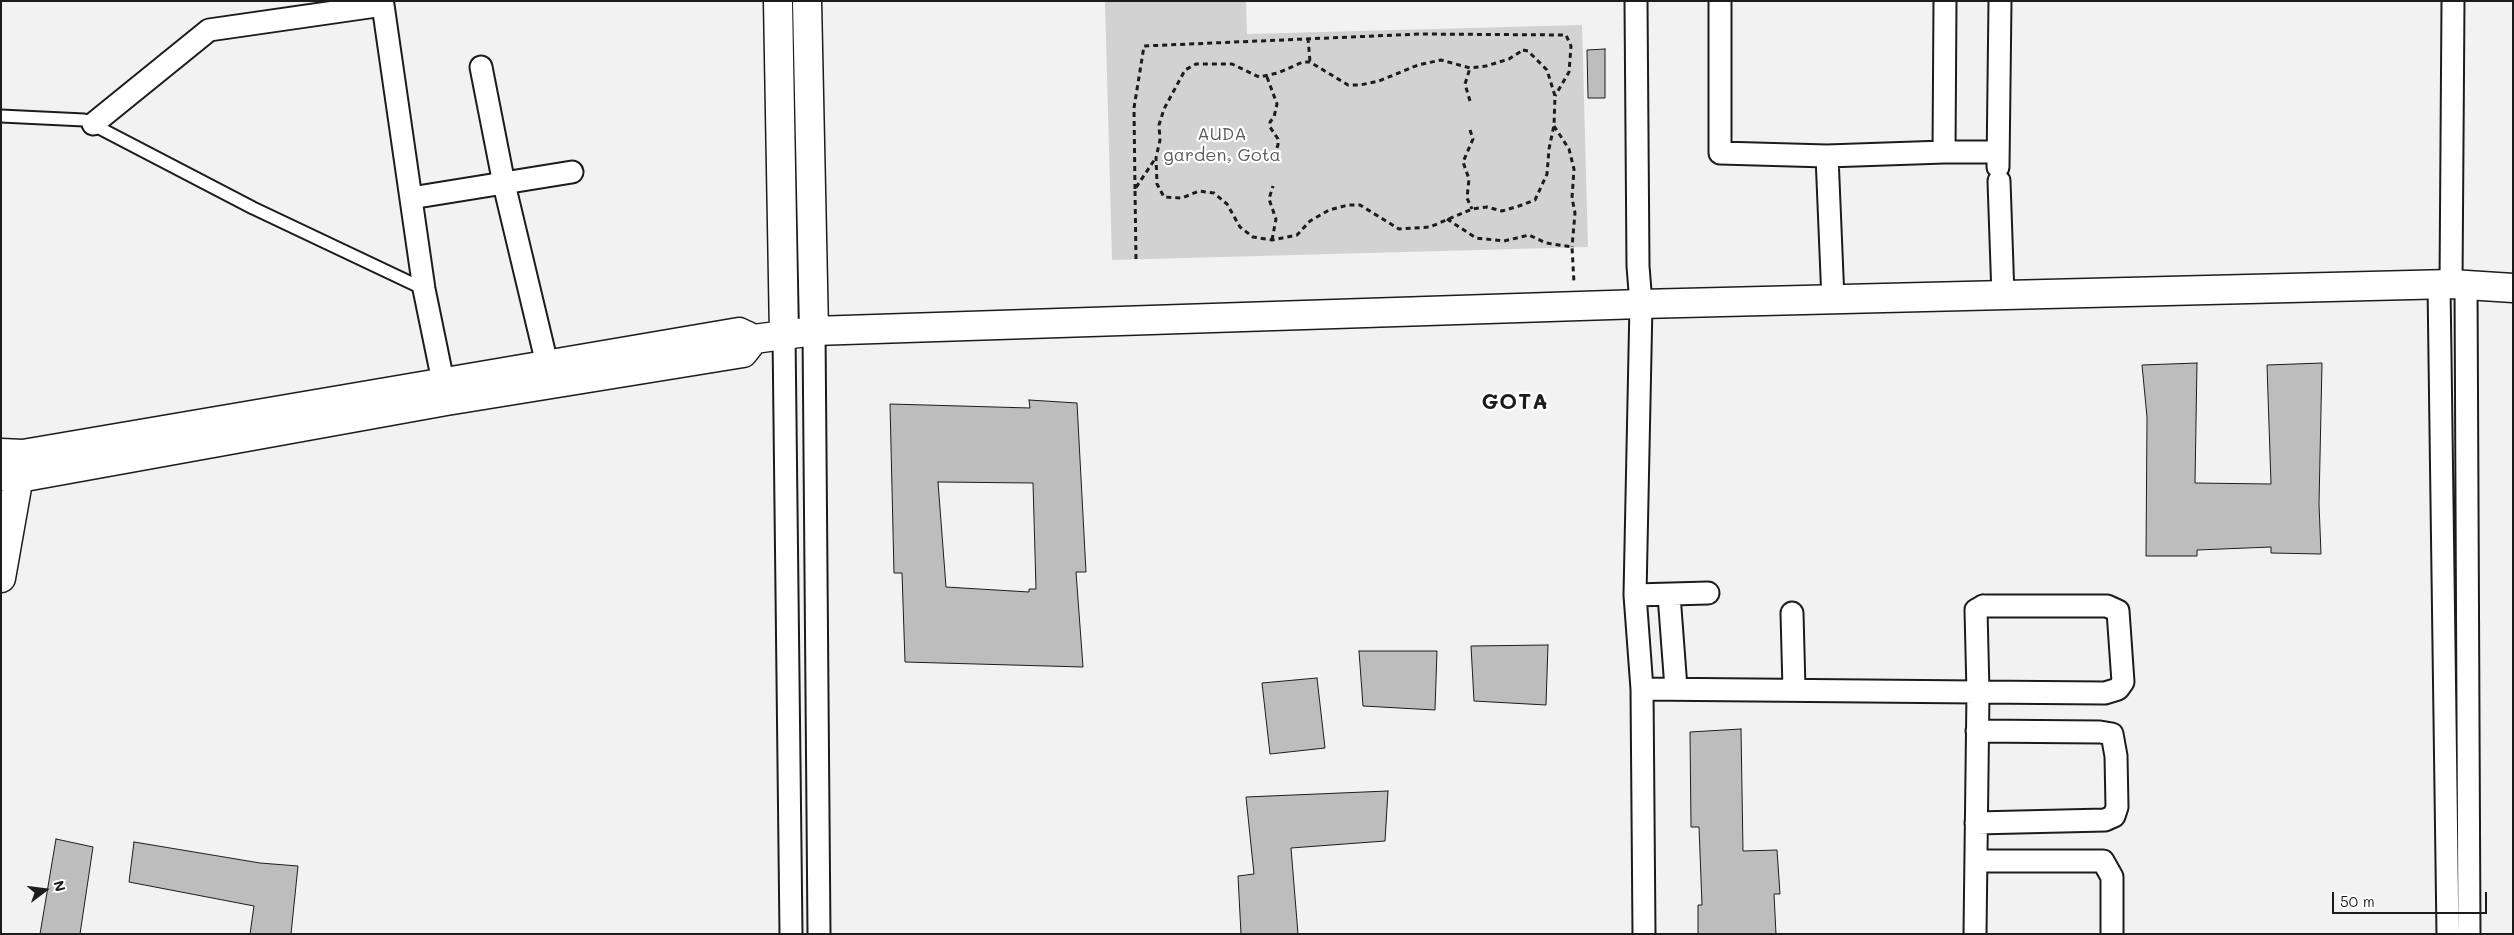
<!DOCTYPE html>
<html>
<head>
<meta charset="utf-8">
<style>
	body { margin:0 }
	#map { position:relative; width:2514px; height:935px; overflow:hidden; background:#f2f2f2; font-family:Mali,sans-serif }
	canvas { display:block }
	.frame { position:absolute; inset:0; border:2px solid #1c1c1c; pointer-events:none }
	.north { position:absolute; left:20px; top:865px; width:50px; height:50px; -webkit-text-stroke:4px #fff; paint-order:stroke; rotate:75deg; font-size:14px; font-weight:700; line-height:20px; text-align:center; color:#1c1c1c }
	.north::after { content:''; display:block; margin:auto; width:18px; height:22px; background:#1c1c1c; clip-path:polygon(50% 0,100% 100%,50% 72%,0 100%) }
	.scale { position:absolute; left:2332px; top:892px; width:155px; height:22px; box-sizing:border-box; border:2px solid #1c1c1c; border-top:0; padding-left:6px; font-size:15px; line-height:18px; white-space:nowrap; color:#1c1c1c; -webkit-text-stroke:4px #fff; paint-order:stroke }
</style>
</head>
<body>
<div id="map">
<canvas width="2514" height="935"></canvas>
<div class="frame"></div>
<div class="north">N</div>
<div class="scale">50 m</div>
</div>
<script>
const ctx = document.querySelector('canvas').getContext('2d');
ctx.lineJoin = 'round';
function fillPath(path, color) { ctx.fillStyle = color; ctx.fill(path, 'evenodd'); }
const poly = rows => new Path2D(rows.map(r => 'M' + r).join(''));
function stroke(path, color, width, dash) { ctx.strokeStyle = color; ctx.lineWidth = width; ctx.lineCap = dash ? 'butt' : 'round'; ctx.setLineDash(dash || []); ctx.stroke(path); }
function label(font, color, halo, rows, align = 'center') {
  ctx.font = font + ' Mali,sans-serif'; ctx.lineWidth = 4.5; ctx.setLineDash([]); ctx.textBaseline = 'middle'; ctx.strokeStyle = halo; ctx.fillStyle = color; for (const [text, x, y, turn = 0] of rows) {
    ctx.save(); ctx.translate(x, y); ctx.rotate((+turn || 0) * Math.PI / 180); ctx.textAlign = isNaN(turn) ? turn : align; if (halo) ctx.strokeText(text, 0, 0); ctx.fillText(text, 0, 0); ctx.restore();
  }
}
fillPath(poly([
	[1105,1,1246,1,1247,34,1582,25,1588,247,1112,260]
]), '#d2d2d2');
const building = poly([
	[1605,49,1605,98,1588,98,1587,50,1605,49],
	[2197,363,2195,483,2271,484,2267,365,2322,363,2319,504,2321,554,2271,553,2271,547,2197,550,2197,556,2146,556,2147,417,2142,365,2197,363],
	[1029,400,1077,403,1086,572,1076,572,1083,667,905,662,902,573,894,573,890,404,1030,408,1029,400],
	[938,482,1033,483,1036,589,1029,589,1029,592,946,587,938,482],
	[1548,645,1546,705,1474,701,1471,646,1548,645],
	[1359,651,1437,651,1435,710,1363,706,1359,651],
	[1317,678,1325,748,1270,754,1262,683,1317,678],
	[1741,729,1743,851,1777,850,1780,894,1774,894,1776,934,1698,934,1698,905,1702,905,1699,827,1691,827,1690,732,1741,729],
	[1388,791,1385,841,1291,848,1298,934,1241,934,1238,876,1254,874,1246,797,1388,791],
	[56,839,93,847,80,934,40,934,56,839],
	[134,842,260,863,298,866,291,934,250,934,254,906,129,882,134,842]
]);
fillPath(building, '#bdbdbd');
stroke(building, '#1c1c1c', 1);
const service = poly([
	[1,116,84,120,253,208,424,289]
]);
const minor = poly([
	[1636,1,1638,266,1641,304,1635,595,1642,689,1644,934],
	[1720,1,1720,153,1827,156,1944,152,1945,1],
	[481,67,504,184,547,364],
	[93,124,209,30,383,5,424,289,446,396],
	[1944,152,1998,152],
	[1827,156,1833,300],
	[1998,167,2000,1],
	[1999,181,2003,296],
	[411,198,572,172],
	[2451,284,2453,1],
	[2439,285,2448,934],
	[2466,285,2469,934],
	[814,331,819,934],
	[784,335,791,934],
	[1635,595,1708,593],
	[1669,595,1676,688],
	[1983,606,2107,606,2118,611,2123,682,2118,689,2105,693,1978,692,1976,610,1983,606],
	[1792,613,1794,689],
	[1642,689,1978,692,1975,934],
	[1976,823,2105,820,2114,816,2117,807,2116,756,2112,734,2100,732,1977,731],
	[1976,861,2103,861,2112,877,2112,934]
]);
const tertiary = poly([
	[778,1,784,335],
	[807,1,814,331],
	[1,453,23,454,739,332,754,339,814,331,1641,304,2451,284,2513,288],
	[1,476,19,478,446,401,743,353,754,339],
	[1,578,22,459]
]);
stroke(service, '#1c1c1c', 15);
stroke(minor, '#1c1c1c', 25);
stroke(tertiary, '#1c1c1c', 31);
stroke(poly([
	[1308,38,1310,62],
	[1523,50,1528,51,1547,70,1555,96,1554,125,1549,149,1547,174,1535,200,1519,206,1502,211,1487,207,1472,209,1430,227,1399,229,1360,205,1348,205,1329,210,1310,221,1297,235,1272,240,1253,237,1240,227,1227,204,1214,193,1199,191,1182,198,1164,197,1157,184,1156,158,1160,140,1159,125,1164,109,1185,70,1196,64,1232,64,1259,77,1278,73,1303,62,1310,62,1348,85,1360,85,1379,81,1418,65,1441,60,1470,68,1486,66,1509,59,1523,50],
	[1267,77,1277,104,1274,117,1270,122,1270,127,1278,139,1278,145,1272,160],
	[1470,101,1465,84,1470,68],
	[1554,126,1569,149,1574,169,1572,198,1575,213,1572,247],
	[1470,130,1473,139,1463,162,1469,179,1467,198,1472,209],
	[1135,189,1134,108,1144,46,1420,34,1566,35,1571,46,1569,72,1555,96],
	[1447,219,1476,238,1504,241,1529,235,1546,243,1572,247,1574,283],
	[1272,240,1276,219,1269,199,1273,186],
	[1136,259,1135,189,1155,159]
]), '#1c1c1c', 3, [5, 4]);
stroke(service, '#fff', 11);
stroke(minor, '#fff', 21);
stroke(tertiary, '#fff', 28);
label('18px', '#5c5c5c', '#fff', [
	["AUDA",1222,134],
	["garden, Gota",1222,155]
]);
ctx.letterSpacing = '1px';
label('bold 22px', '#1c1c1c', '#fff', [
	["GOTA",1515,402]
]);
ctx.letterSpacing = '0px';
</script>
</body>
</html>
